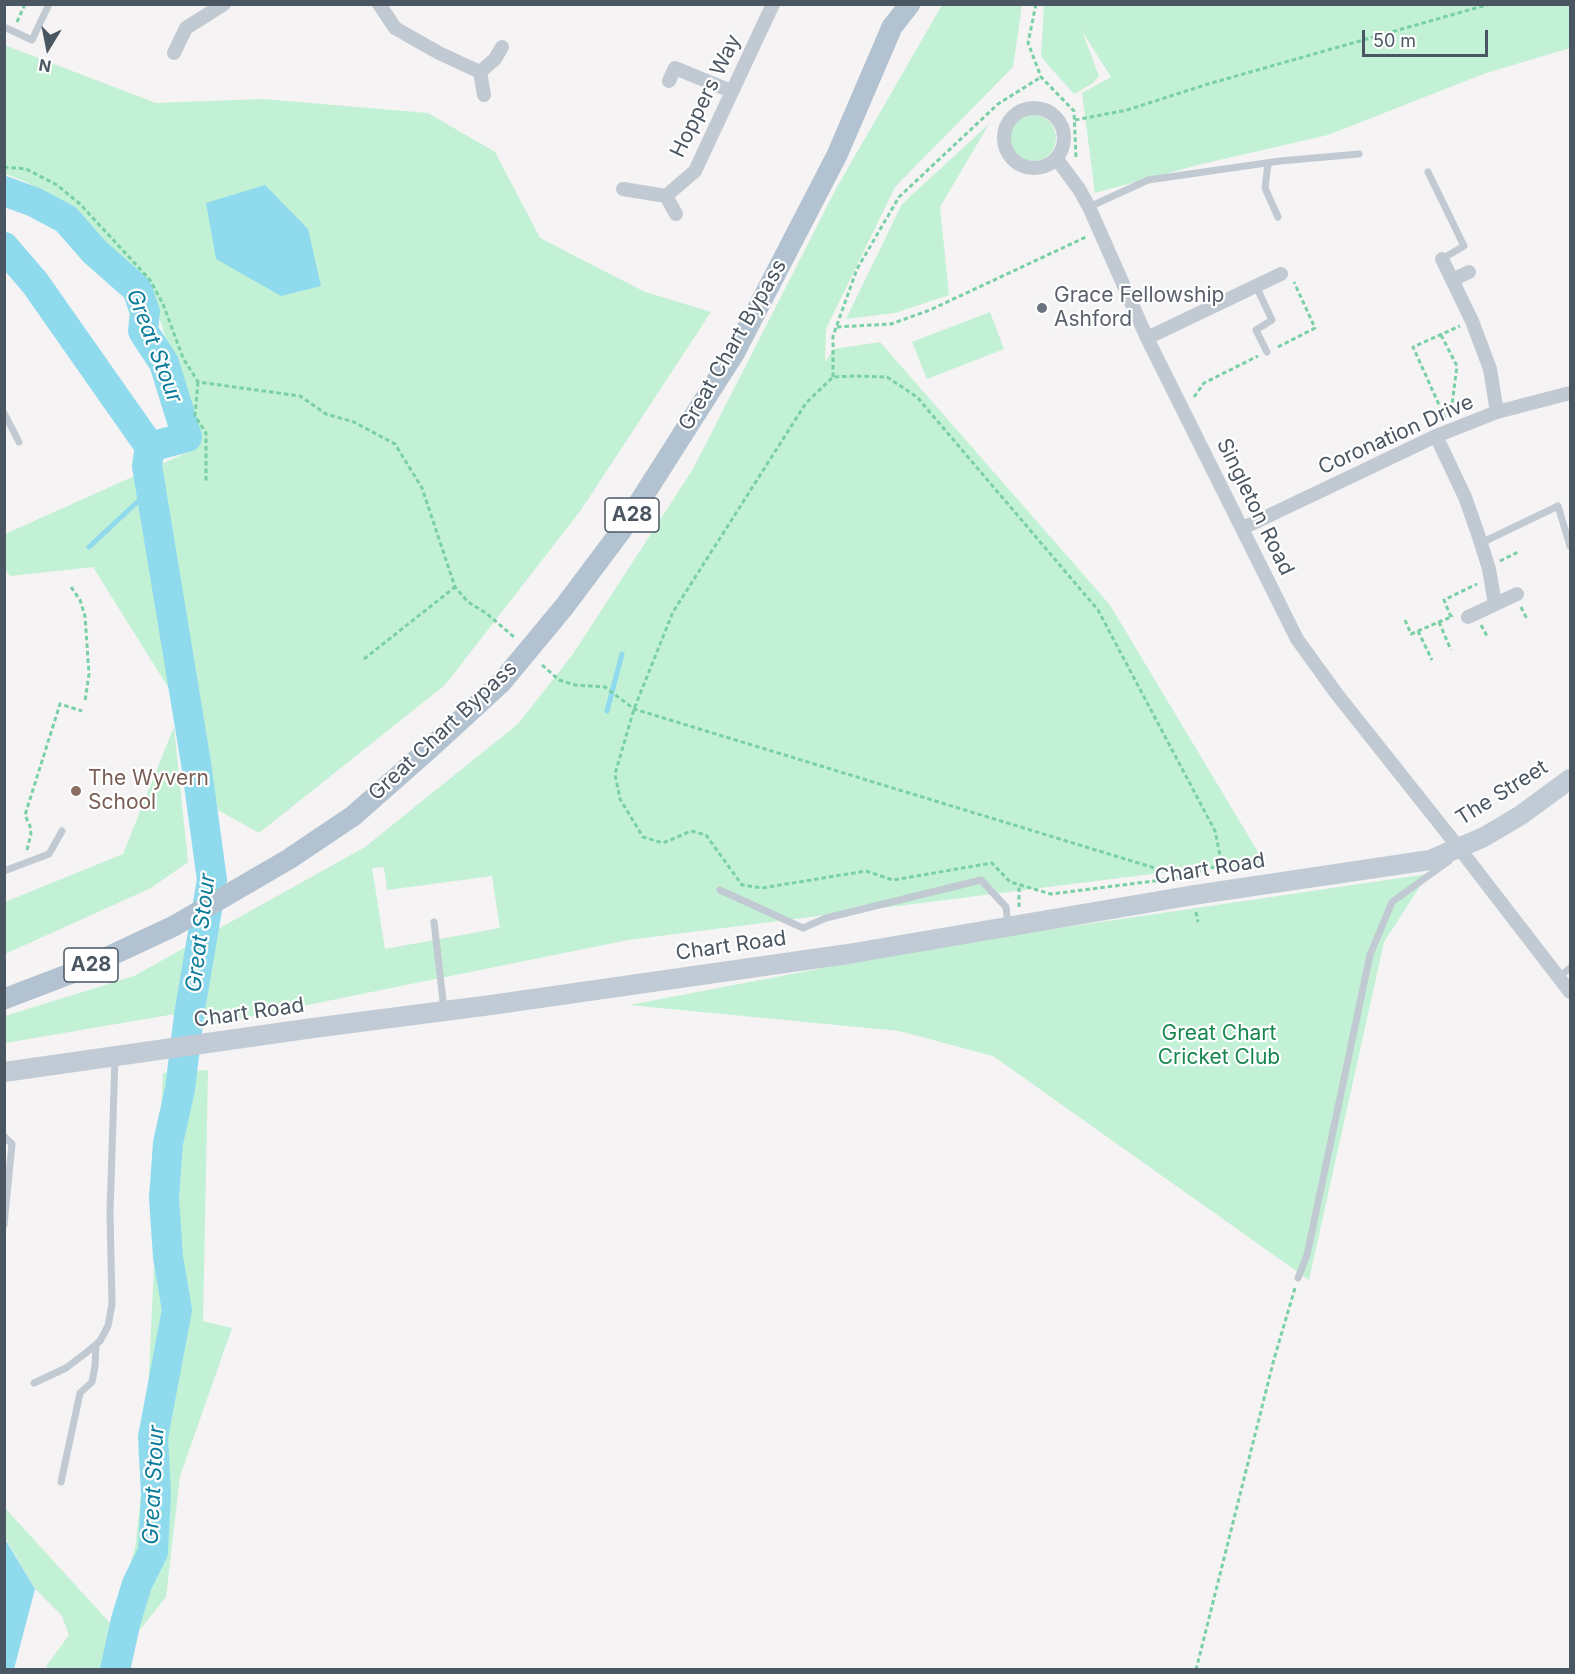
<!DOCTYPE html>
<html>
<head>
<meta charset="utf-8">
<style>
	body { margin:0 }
	#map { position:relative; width:1575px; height:1674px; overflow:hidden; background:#f5f3f3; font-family:Inter,sans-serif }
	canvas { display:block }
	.frame { position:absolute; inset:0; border:6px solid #4a5661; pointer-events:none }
	.north { position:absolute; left:18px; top:18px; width:60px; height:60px; -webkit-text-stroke:4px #fff; paint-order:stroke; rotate:190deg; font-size:16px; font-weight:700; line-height:24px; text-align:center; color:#4a5661 }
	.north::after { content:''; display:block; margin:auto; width:21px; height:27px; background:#4a5661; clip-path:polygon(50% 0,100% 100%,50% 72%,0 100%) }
	.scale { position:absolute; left:1362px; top:30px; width:126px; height:27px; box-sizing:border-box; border:3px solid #4a5661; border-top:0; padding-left:8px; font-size:18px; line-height:21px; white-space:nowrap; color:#4a5661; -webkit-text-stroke:4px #fff; paint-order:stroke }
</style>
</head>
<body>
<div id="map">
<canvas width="1575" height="1674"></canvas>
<div class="frame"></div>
<div class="north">N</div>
<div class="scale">50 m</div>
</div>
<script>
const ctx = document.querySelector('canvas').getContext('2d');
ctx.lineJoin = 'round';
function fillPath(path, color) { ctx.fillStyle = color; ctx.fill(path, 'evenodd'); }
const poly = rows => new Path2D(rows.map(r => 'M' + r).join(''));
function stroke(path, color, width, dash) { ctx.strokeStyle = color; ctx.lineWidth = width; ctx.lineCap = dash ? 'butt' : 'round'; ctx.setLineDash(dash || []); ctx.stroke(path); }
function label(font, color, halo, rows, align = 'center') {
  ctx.font = font + ' Inter,sans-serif'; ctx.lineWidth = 4.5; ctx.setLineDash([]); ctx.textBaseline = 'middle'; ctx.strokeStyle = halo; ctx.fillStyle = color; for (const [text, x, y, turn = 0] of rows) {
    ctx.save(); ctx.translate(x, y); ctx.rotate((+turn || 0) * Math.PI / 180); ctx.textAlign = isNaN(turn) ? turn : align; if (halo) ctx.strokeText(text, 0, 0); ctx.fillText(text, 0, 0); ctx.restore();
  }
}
fillPath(poly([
	[942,5,1022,5,1013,67,895,187,826,329,825,362,834,349,880,342,1110,605,1267,867,1207,867,628,940,199,1027,181,1013,5,1043,5,1016,134,976,365,847,518,724,573,654,693,469,837,187],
	[384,867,387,890,492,876,500,928,385,949,372,868],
	[1044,5,1570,5,1570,48,1486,73,1328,135,1202,164,1095,193,1082,93,1111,77,1082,31,1099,76,1093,83,1074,94,1049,66,1041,56],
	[4,45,156,103,262,99,428,113,495,152,540,238,645,292,711,312,581,510,445,685,259,833,218,810,198,709,181,708,93,567,10,576,5,568,5,534,197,448,157,309,143,278,123,264,73,206,24,181,5,174],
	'1010 138a23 23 0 1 1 46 0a23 23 0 1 1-46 0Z',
	[989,124,940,207,949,295,895,313,846,319,902,204],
	[990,312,1004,349,927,379,912,342],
	[174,727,188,862,151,888,5,954,5,902,123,854],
	[1428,874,1384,942,1309,1280,993,1056,899,1031,629,1005,944,945],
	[208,1070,203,1321,232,1328,180,1476,166,1597,130,1642,123,1669,46,1669,47,1665,69,1635,62,1616,35,1589,5,1537,5,1508,110,1623,135,1549,145,1459,163,1073]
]), '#c3f1d5');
fillPath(poly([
	[265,185,308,229,321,286,281,296,216,259,206,203],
	[4,1537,35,1589,14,1669,5,1669]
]), '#90daee');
stroke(poly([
	[89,547,148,492,147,466],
	[607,711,622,654]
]), '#90daee', 5);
stroke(poly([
	[4,191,34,202,66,219,95,252,137,289,145,312,143,331,164,363,187,437,150,447,147,466,196,763,212,880,189,1015,180,1089,168,1143,164,1198,168,1257,177,1310,153,1437,156,1495,153,1552,137,1584,126,1620,115,1670],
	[4,247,35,283,150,447]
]), '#90daee', 30);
stroke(poly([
	[1036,4,1028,43,1041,77,1074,111,1076,158],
	[17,22,25,4],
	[1075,120,1127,110,1208,84,1490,4],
	[4,167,26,169,57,185,80,204,129,257,150,280,163,304,183,358,198,382,300,396,326,414,354,422,395,444,422,488,455,587,468,602,486,613,514,637],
	[837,327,891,324,930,310,1086,237],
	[1441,335,1457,366,1451,412,1448,413],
	[1278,347,1315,328,1294,282],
	[857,376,887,377,917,397,1098,610,1215,831,1222,865,1170,879,1051,894,1010,882,992,863,893,880,866,871,762,888,742,885,706,835,691,831,663,843,643,837,620,799,615,774,634,709,673,612,806,403,833,377,857,376],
	[833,377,833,336,857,269,899,197,998,104,1041,77],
	[198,382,195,416,206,433,206,482],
	[1194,397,1204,383,1258,356],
	[1445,418,1413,347,1460,326],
	[1500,561,1520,551],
	[71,587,80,600,85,616,89,674,85,701],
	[1521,607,1527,619],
	[1451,617,1444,600,1477,584],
	[1405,620,1411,634,1453,616],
	[1439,622,1451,650],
	[1481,625,1487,636],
	[1418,631,1432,660],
	[364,659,455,587],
	[542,665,559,680,575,685,605,687,634,709,1181,876],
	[27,850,31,834,30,826,25,815,60,704,82,711],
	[1019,907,1019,885],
	[1196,912,1198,922],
	[1196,1670,1274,1359,1295,1288]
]), '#7ad0a6', 3, [4.5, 3]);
stroke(poly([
	[4,27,32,40,49,4],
	[1268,164,1265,188,1278,217],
	[1428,172,1464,246,1442,259],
	[1089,207,1148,180,1280,161,1359,154],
	[1256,286,1272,320,1256,330,1267,352],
	[4,413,19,442],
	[1481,543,1558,506,1570,546],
	[4,871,49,854,62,831],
	[720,890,803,928,826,918,981,880,1006,907,1008,925],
	[434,922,444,1009],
	[1559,977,1570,968],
	[4,1136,12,1144,4,1225],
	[1298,1278,1307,1255,1370,955,1392,902,1449,861],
	[34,1383,66,1368,87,1352,100,1341,108,1326,112,1304,110,1212,115,1058],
	[61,1482,80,1393,92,1382,95,1366,96,1345]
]), '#c1cad2', 7);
stroke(poly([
	[379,4,395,28,439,53,480,72],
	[174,53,186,28,224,4],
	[669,81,675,68,731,91],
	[484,95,480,72,495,59,502,47],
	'1004 138a30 30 0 1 1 60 0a30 30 0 1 1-60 0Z',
	[1056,158,1079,189,1089,207,1147,338,1297,639,1336,693,1459,848,1570,992],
	[623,189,666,196,695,171,773,4],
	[666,196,676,214],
	[1442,259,1472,321,1490,369,1497,412],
	[1452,280,1469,272],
	[1147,338,1281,274],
	[1436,436,1465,497,1479,537,1489,569,1495,604],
	[1243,528,1436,436,1497,412,1570,393],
	[1468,617,1517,594]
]), '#c1cad2', 14);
stroke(poly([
	[4,1072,313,1028,491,1005,848,954,1194,895,1430,860,1484,837,1521,815,1570,779]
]), '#c1cbd6', 20);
stroke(poly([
	[4,999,80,970,174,926,289,859,353,816,429,749,501,683,564,607,621,531,735,352,837,155,892,27,910,4]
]), '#b3c2d1', 21);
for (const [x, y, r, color] of [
	[1042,308,6,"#6b7280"],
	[76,791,6,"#8d6e63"]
]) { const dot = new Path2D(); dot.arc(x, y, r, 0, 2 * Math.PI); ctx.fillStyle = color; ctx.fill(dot); stroke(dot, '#fff', 2); }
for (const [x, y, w] of [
	[632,515,54],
	[91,965,54]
]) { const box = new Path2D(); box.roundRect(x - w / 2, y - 17, w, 34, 4.5); ctx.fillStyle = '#fff'; ctx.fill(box); stroke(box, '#4a5661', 1.5); }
label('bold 20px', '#4a5661', null, [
	["A28",632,515],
	["A28",91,965]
]);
label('21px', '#4a5661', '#fff', [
	["Hoppers Way",706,96,-64],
	["Great Chart Bypass",733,345,-60],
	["Coronation Drive",1396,435,-24],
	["Singleton Road",1255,507,64],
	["Great Chart Bypass",443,731,-43],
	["The Street",1502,793,-32],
	["Chart Road",1210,869,-9],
	["Chart Road",731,946,-8],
	["Chart Road",249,1013,-8]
]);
label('21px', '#5b616d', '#fff', [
	["Grace Fellowship",1054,296],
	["Ashford",1054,320]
], 'left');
label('21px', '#785e54', '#fff', [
	["The Wyvern",88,779],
	["School",88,803]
], 'left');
label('21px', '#17864f', '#fff', [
	["Great Chart",1219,1034],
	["Cricket Club",1219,1058]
]);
label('italic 22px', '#0c7c9b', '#fff', [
	["Great Stour",154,346,69],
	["Great Stour",201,933,-83],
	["Great Stour",154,1485,-87]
]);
</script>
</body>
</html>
